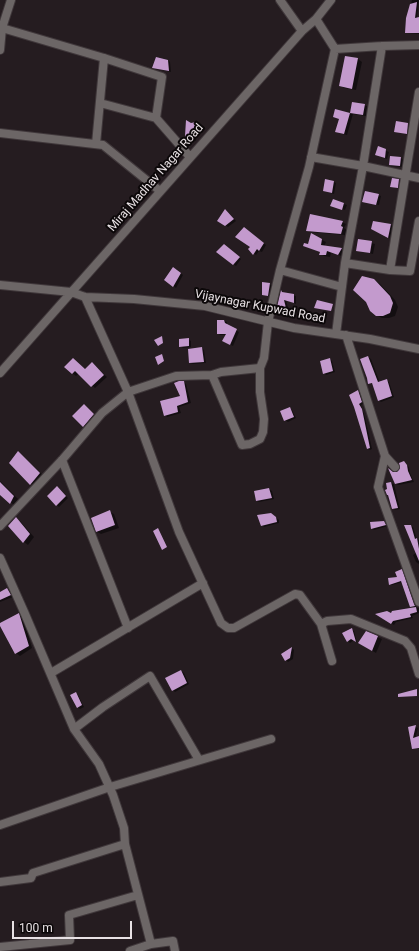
<!DOCTYPE html>
<html>
<head>
<meta charset="utf-8">
<style>
	body { margin:0 }
	#map { position:relative; width:419px; height:951px; overflow:hidden; background:#251c20; font-family:Roboto,sans-serif }
	canvas { display:block }
	.scale { position:absolute; left:12px; top:921px; width:120px; height:18px; box-sizing:border-box; border:2px solid #e8e1e4; border-top:0; padding-left:5px; font-size:12px; line-height:14px; white-space:nowrap; color:#e8e1e4; -webkit-text-stroke:3px #0c0809; paint-order:stroke }
</style>
</head>
<body>
<div id="map">
<canvas width="419" height="951"></canvas>
<div class="scale">100 m</div>
</div>
<script>
const ctx = document.querySelector('canvas').getContext('2d');
ctx.lineJoin = 'round';
function fillPath(path, color) { ctx.fillStyle = color; ctx.fill(path, 'evenodd'); }
const poly = rows => new Path2D(rows.map(r => 'M' + r).join(''));
function stroke(path, color, width, dash) { ctx.strokeStyle = color; ctx.lineWidth = width; ctx.lineCap = dash ? 'butt' : 'round'; ctx.setLineDash(dash || []); ctx.stroke(path); }
function label(font, color, halo, rows, align = 'center') {
  ctx.font = font + ' Roboto,sans-serif'; ctx.lineWidth = 4; ctx.setLineDash([]); ctx.textBaseline = 'middle'; ctx.strokeStyle = halo; ctx.fillStyle = color; for (const [text, x, y, turn = 0] of rows) {
    ctx.save(); ctx.translate(x, y); ctx.rotate((+turn || 0) * Math.PI / 180); ctx.textAlign = isNaN(turn) ? turn : align; if (halo) ctx.strokeText(text, 0, 0); ctx.fillText(text, 0, 0); ctx.restore();
  }
}
fillPath(poly([
	[412,0,419,0,417,18,419,18,419,34,408,33,406,32,407,18],
	[358,59,362,62,356,90,344,88,340,85],
	[168,60,170,62,171,72,153,68],
	[353,103,367,106,366,116,353,114,347,135,339,133,336,131,340,119,334,117,336,110,351,114],
	[397,122,410,126,409,135,395,131],
	[196,123,198,125,196,141,192,140,191,124],
	[379,148,389,152,387,159,379,156],
	[401,158,403,160,403,167,392,166,390,165],
	[399,180,401,182,400,189,392,186],
	[334,182,336,183,334,194,324,191],
	[378,195,381,196,379,205,366,203],
	[334,201,347,205,345,210,334,207],
	[226,210,236,221,228,227,225,225],
	[342,222,346,224,344,228,347,230,345,235,310,232,307,230],
	[391,225,393,226,390,238,372,228],
	[248,231,266,245,262,252,259,251,256,255,250,249,251,247],
	[311,234,326,242,324,247,341,249,345,251,342,256,331,253,330,257,324,256,321,254,321,252,304,246,309,245],
	[359,240,375,244,373,254,357,250],
	[227,247,241,259,236,266,218,252],
	[176,269,183,275,176,288,166,280],
	[374,280,380,284,395,300,398,307,395,316,389,318,382,318,376,315],
	[263,283,272,285,271,297,263,294],
	[282,291,284,294,296,296,296,304,286,300,288,308,278,307],
	[224,321,227,322,227,325,239,332,233,346,223,341,226,335,220,335,218,333],
	[188,339,191,341,191,347,183,348,180,346],
	[202,348,204,350,206,363,193,364,190,363],
	[368,357,371,359,380,383,386,380,389,382,394,397,381,402,378,400,373,384,369,383],
	[73,359,86,370,92,364,107,377,95,388,79,373,76,376,72,373],
	[330,359,332,361,335,372,326,375,324,373],
	[184,382,186,384,191,403,179,407,181,413,167,417,165,415,181,396],
	[358,391,361,393,364,403,361,405,365,417,372,449,370,450,367,448,355,407],
	[84,405,96,416,86,428,83,426],
	[289,408,292,410,296,418,288,422,285,420],
	[18,452,44,476,35,486,31,484],
	[404,463,409,467,410,473,414,482,398,485,395,483,394,473,397,473],
	[0,481,18,499,14,505,0,494],
	[391,483,394,484,400,509,395,510,393,508,388,490],
	[59,489,68,498,59,507,48,496],
	[269,489,272,491,274,499,259,502,257,501],
	[110,512,114,514,119,528,101,534,97,532,92,518],
	[274,516,279,520,279,523,264,527,262,525],
	[16,518,20,521,34,537,28,545,24,542,9,526],
	[384,522,388,526,374,530,372,529],
	[410,526,413,527,417,539,419,540,419,564,416,562,413,555,416,553],
	[401,570,404,572,417,608,419,608,419,613,412,616,413,618,396,622,394,625,377,614,391,614,414,608,411,606,403,582,392,585,390,584,398,578],
	[7,589,10,590,13,597,0,602,0,593],
	[19,614,23,617,32,648,20,656,16,653],
	[352,630,354,631,357,642,354,640,350,643,348,641],
	[366,632,382,639,376,653,359,643],
	[292,648,294,650,293,659,288,662,286,660,282,654],
	[181,671,184,673,189,684,175,692,173,690],
	[76,693,78,695,84,707,80,709,77,707],
	[416,727,418,728,415,739,419,737,419,749,413,748,409,728]
]), '#0007');
fillPath(poly([
	[417,2,415,18,419,17,419,33,405,33,406,18,410,4],
	[345,56,358,58,352,89,339,86],
	[156,57,168,60,169,71,152,68],
	[352,102,365,104,363,115,350,113],
	[335,109,350,113,344,134,335,132,339,119,333,117],
	[186,120,191,123,196,122,194,141,189,139,185,136],
	[396,121,408,123,407,134,394,132],
	[378,146,386,149,385,158,375,155],
	[390,156,401,157,400,166,389,165],
	[392,178,399,179,398,188,390,187],
	[325,179,334,181,332,193,323,191],
	[365,191,379,194,376,205,362,202],
	[333,199,344,203,342,210,330,206],
	[225,209,234,219,225,226,217,221],
	[310,214,343,221,341,226,343,227,341,234,306,231],
	[373,221,391,224,388,238,371,229],
	[244,227,264,243,259,251,257,249,253,255,248,249,250,247,235,237],
	[311,233,322,239,321,245,342,248,338,255,327,251,326,255,319,255,320,252,303,246,304,243,308,244],
	[358,239,372,241,370,253,356,251],
	[224,244,240,257,233,265,216,252],
	[173,267,181,273,173,287,164,280],
	[362,276,374,279,390,296,393,303,390,313,383,316,376,316,370,311,366,302,353,290],
	[262,282,270,283,268,296,262,295],
	[281,290,282,292,294,294,294,303,284,300,286,308,277,307],
	[317,300,333,304,331,311,314,308],
	[217,320,224,320,225,323,237,329,230,345,222,341,226,334,217,334],
	[162,336,163,343,158,346,154,340],
	[189,338,189,346,179,347,179,339],
	[202,347,204,362,189,363,188,349],
	[162,354,164,361,158,365,155,357],
	[368,356,378,382,387,379,392,396,378,401,372,383,368,384,367,378,360,359],
	[73,358,85,369,92,362,104,375,91,387,75,371,72,374,64,367],
	[330,358,333,371,323,374,320,361],
	[179,381,184,381,188,402,177,406,178,412,164,416,160,401,180,396,174,383],
	[358,390,362,402,359,404,362,409,370,448,367,449,354,407,349,395],
	[84,404,94,414,83,427,72,416],
	[290,407,294,417,284,421,280,411],
	[18,451,40,473,30,485,9,463],
	[404,461,407,465,408,471,412,480,395,484,388,468,393,472,397,472,400,468,399,463],
	[0,482,14,496,10,504,0,495],
	[391,482,398,508,392,509,388,495,387,495,385,490,387,489,386,483],
	[57,486,66,496,56,506,47,496],
	[269,488,272,498,256,501,254,491],
	[110,510,115,525,96,532,91,518],
	[271,513,276,517,277,522,261,526,257,515],
	[16,517,30,534,23,543,8,526],
	[384,521,386,525,371,529,370,522],
	[404,525,411,525,415,539,417,538,419,549,419,561],
	[158,528,167,547,162,550,153,531],
	[402,569,414,604,415,606,410,607,401,581,389,585,388,578,397,577,395,572],
	[7,588,11,595,0,600,0,592],
	[416,607,417,612,410,614,411,617,393,621,391,624,375,614,387,611,391,613,392,611],
	[19,613,29,646,15,654,0,626,0,623],
	[352,628,356,642,351,639,347,642,342,633],
	[366,631,378,636,372,651,358,643],
	[292,647,290,658,285,661,281,654],
	[181,670,187,683,172,691,165,678],
	[417,689,417,696,398,697,398,694],
	[76,692,82,705,77,708,70,695],
	[416,725,413,738,419,736,419,748,412,749,408,727]
]), '#c39acd');
const minor = poly([
	[280,0,302,31],
	[316,19,335,49,382,46,419,45],
	[2,28,11,0],
	[0,50,2,28,104,58,162,77,156,118,190,157],
	[100,103,156,118],
	[0,133,103,145,160,191],
	[96,144,104,58],
	[311,157,363,166,419,178],
	[345,263,390,270,419,92],
	[280,270,342,287],
	[390,270,410,271,419,221],
	[0,285,71,292,85,297,134,299,205,306,294,328,370,339,419,349],
	[85,297,128,392,179,532,221,623,228,628,234,628,295,594,300,595,321,624,332,661],
	[336,334,345,263,363,166,382,46],
	[346,335,385,456,395,467],
	[0,373,302,31,316,19,331,0],
	[212,375,242,445,250,444,260,439,263,432,264,419,260,392,260,368,264,358,268,322,280,270,309,167,335,49],
	[385,456,378,487,419,602],
	[62,460,128,628],
	[0,526,62,460,102,413,128,392,176,376,212,375,221,372,260,368],
	[0,558,25,614,74,729,99,764,113,795,124,828,125,844,151,944,173,941,175,951],
	[321,624,327,621,351,619,405,641,411,648,419,674],
	[51,673,203,583],
	[74,729,103,707,150,676,199,760],
	[0,825,110,787,271,739],
	[0,882,31,878,33,873,125,844],
	[0,947,70,940,69,915,138,895],
	[130,951,151,944]
]);
stroke(minor, '#40383b', 10);
stroke(minor, '#6c6666', 8);
label('12px', '#e8e1e4', '#0c0809', [
	["Miraj Madhav Nagar Road",156,178,-49],
	["Vijaynagar Kupwad Road",260,307,11]
]);
</script>
</body>
</html>
